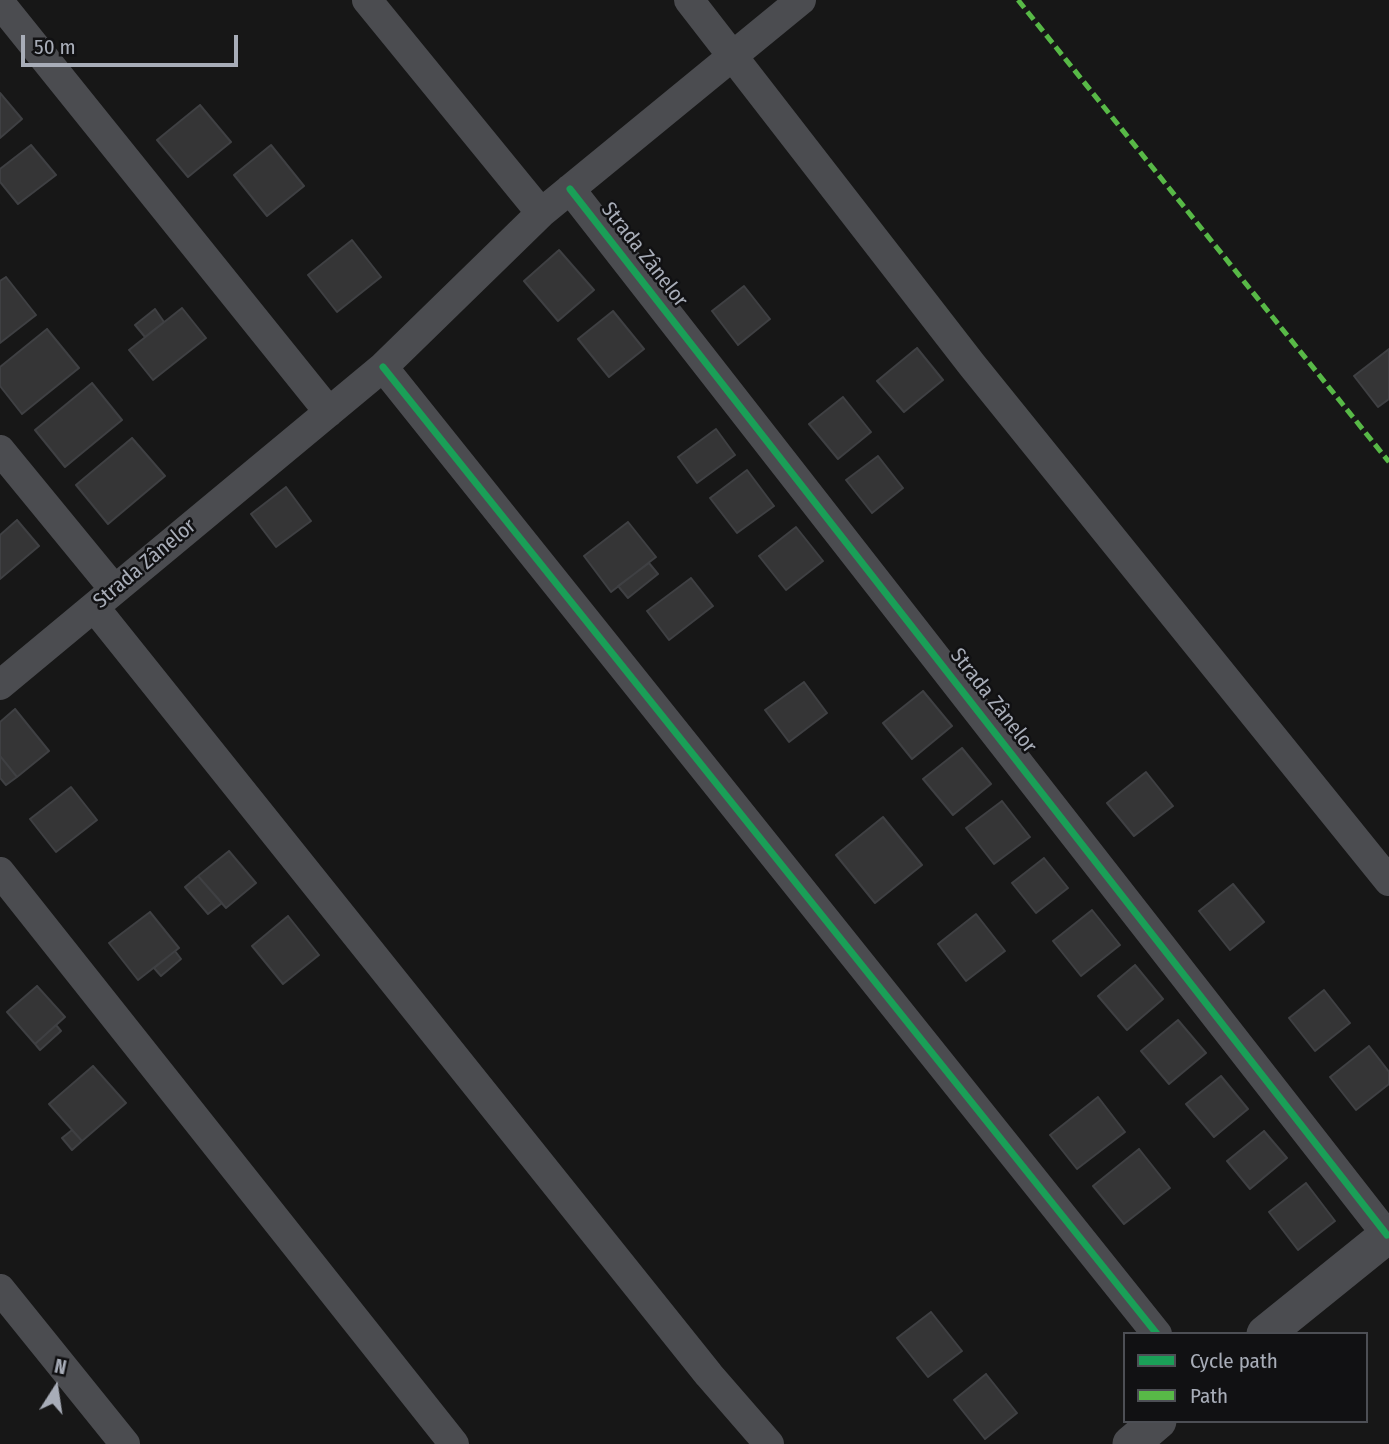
<!DOCTYPE html>
<html>
<head>
<meta charset="utf-8">
<style>
	body { margin:0 }
	#map { position:relative; width:1389px; height:1444px; overflow:hidden; background:#171717; font-family:"Fira Sans Condensed",sans-serif }
	canvas { display:block }
	.legend { position:absolute; left:1123px; top:1332px; width:245px; height:91px; box-sizing:border-box; background:#111113; border:2px solid #4d4f55; margin:0; padding:9px 12px; list-style:none; font-size:21px; color:#a8adb8 }
	.legend li { display:flex; align-items:center; gap:14px; height:35px }
	.legend b { width:35px; border:2px solid #4d4f55 }
	.north { position:absolute; left:21px; top:1353px; width:70px; height:70px; -webkit-text-stroke:5px #111113; paint-order:stroke; rotate:12deg; font-size:19px; font-weight:700; line-height:28px; text-align:center; color:#a8adb8 }
	.north::after { content:''; display:block; margin:auto; width:24px; height:32px; background:#a8adb8; clip-path:polygon(50% 0,100% 100%,50% 72%,0 100%) }
	.scale { position:absolute; left:21px; top:35px; width:217px; height:32px; box-sizing:border-box; border:4px solid #a8adb8; border-top:0; padding-left:9px; font-size:21px; line-height:24px; white-space:nowrap; color:#a8adb8; -webkit-text-stroke:5px #111113; paint-order:stroke }
</style>
</head>
<body>
<div id="map">
<canvas width="1389" height="1444"></canvas>
<ul class="legend">
<li><b style="height:9px;background:#1a9f57"></b>Cycle path</li>
<li><b style="height:9px;background:#58b947"></b>Path</li>
</ul>
<div class="north">N</div>
<div class="scale">50 m</div>
</div>
<script>
const ctx = document.querySelector('canvas').getContext('2d');
ctx.lineJoin = 'round';
function fillPath(path, color) { ctx.fillStyle = color; ctx.fill(path, 'evenodd'); }
const poly = rows => new Path2D(rows.map(r => 'M' + r).join(''));
function stroke(path, color, width, dash) { ctx.strokeStyle = color; ctx.lineWidth = width; ctx.lineCap = dash ? 'butt' : 'round'; ctx.setLineDash(dash || []); ctx.stroke(path); }
function label(font, color, halo, rows, align = 'center') {
  ctx.font = font + ' "Fira Sans Condensed",sans-serif'; ctx.lineWidth = 5; ctx.setLineDash([]); ctx.textBaseline = 'middle'; ctx.strokeStyle = halo; ctx.fillStyle = color; for (const [text, x, y, turn = 0] of rows) {
    ctx.save(); ctx.translate(x, y); ctx.rotate((+turn || 0) * Math.PI / 180); ctx.textAlign = isNaN(turn) ? turn : align; if (halo) ctx.strokeText(text, 0, 0); ctx.fillText(text, 0, 0); ctx.restore();
  }
}
const building = poly([
	[0,93,22,119,0,138,0,93],
	[200,105,231,142,188,177,157,140,200,105],
	[31,145,56,175,18,204,0,182,0,169,31,145],
	[271,145,304,186,267,216,234,175,271,145],
	[352,240,381,277,337,312,308,275,352,240],
	[559,250,594,290,558,321,524,281,559,250],
	[6,277,36,315,0,343,0,281,6,277],
	[744,286,770,319,738,345,712,311,744,286],
	[182,308,206,338,153,380,129,350,182,308],
	[155,309,164,322,145,337,135,325,155,309],
	[613,311,644,349,609,377,578,339,613,311],
	[47,329,79,368,22,414,0,386,0,367,47,329],
	[917,348,943,380,904,412,877,381,917,348],
	[1389,349,1389,399,1378,407,1354,376,1389,349],
	[92,383,122,420,65,467,35,430,92,383],
	[843,397,871,432,838,459,809,424,843,397],
	[716,429,735,455,697,483,678,457,716,429],
	[132,438,165,476,108,524,76,485,132,438],
	[878,456,903,488,872,513,846,480,878,456],
	[747,470,774,506,737,533,710,498,747,470],
	[286,487,311,521,276,547,251,514,286,487],
	[17,520,39,546,0,579,0,535,17,520],
	[628,522,656,557,611,592,584,556,628,522],
	[796,527,823,561,786,590,759,556,796,527],
	[649,563,658,574,628,598,618,586,649,563],
	[691,578,713,606,669,640,647,611,691,578],
	[804,682,827,713,789,742,765,710,804,682],
	[923,691,952,726,912,759,883,723,923,691],
	[15,709,49,751,17,777,0,756,0,722,15,709],
	[962,748,991,784,953,815,923,779,962,748],
	[0,756,17,777,6,785,0,778,0,756],
	[1146,772,1173,806,1134,836,1107,803,1146,772],
	[71,787,97,820,56,852,30,819,71,787],
	[1002,801,1030,837,994,864,966,828,1002,801],
	[883,817,922,865,875,903,836,855,883,817],
	[229,851,256,883,226,908,198,876,229,851],
	[1044,858,1068,888,1036,913,1012,883,1044,858],
	[198,876,222,903,208,914,185,887,198,876],
	[1233,884,1264,922,1230,950,1199,911,1233,884],
	[1092,910,1120,945,1081,976,1053,941,1092,910],
	[150,912,179,948,138,980,109,943,150,912],
	[976,914,1005,951,966,981,938,944,976,914],
	[288,916,319,955,283,984,252,946,288,916],
	[175,951,181,959,161,976,154,968,175,951],
	[1135,965,1163,999,1127,1030,1098,996,1135,965],
	[37,986,65,1017,35,1044,7,1012,37,986],
	[1324,990,1350,1023,1315,1051,1289,1018,1324,990],
	[1178,1020,1206,1053,1169,1084,1141,1051,1178,1020],
	[56,1025,61,1031,40,1050,35,1044,56,1025],
	[1369,1046,1389,1072,1389,1084,1356,1110,1330,1077,1369,1046],
	[93,1066,126,1103,82,1141,49,1104,93,1066],
	[1221,1076,1248,1109,1214,1137,1186,1104,1221,1076],
	[1098,1097,1125,1132,1077,1169,1050,1135,1098,1097],
	[72,1130,82,1141,72,1150,62,1138,72,1130],
	[1264,1131,1287,1158,1250,1189,1227,1161,1264,1131],
	[1139,1149,1170,1188,1124,1224,1093,1186,1139,1149],
	[1306,1183,1335,1221,1298,1250,1269,1212,1306,1183],
	[931,1312,962,1351,928,1377,897,1338,931,1312],
	[986,1374,1017,1413,985,1439,954,1400,986,1374]
]);
fillPath(building, '#353536');
stroke(building, '#3f4043', 2);
stroke(poly([
	[367,0,541,213],
	[689,0,972,365,1389,881],
	[0,3,329,412],
	[570,189,1387,1235],
	[383,367,1157,1334],
	[0,450,114,589],
	[94,607,709,1375,769,1444],
	[0,685,383,367,541,213,801,0],
	[0,872,454,1444],
	[0,1289,125,1444]
]), '#4b4c50', 30);
stroke(poly([
	[1265,1334,1389,1234],
	[1131,1444,1158,1421]
]), '#4b4c50', 37);
stroke(poly([
	[1018,0,1389,462]
]), '#58b947', 5, [10, 5]);
stroke(poly([
	[570,189,1387,1235],
	[383,367,1157,1334]
]), '#1a9f57', 7);
label('21px', '#a8adb8', '#111113', [
	["Strada Zânelor",644,255,52],
	["Strada Zânelor",145,564,-40],
	["Strada Zânelor",993,701,52]
]);
</script>
</body>
</html>
